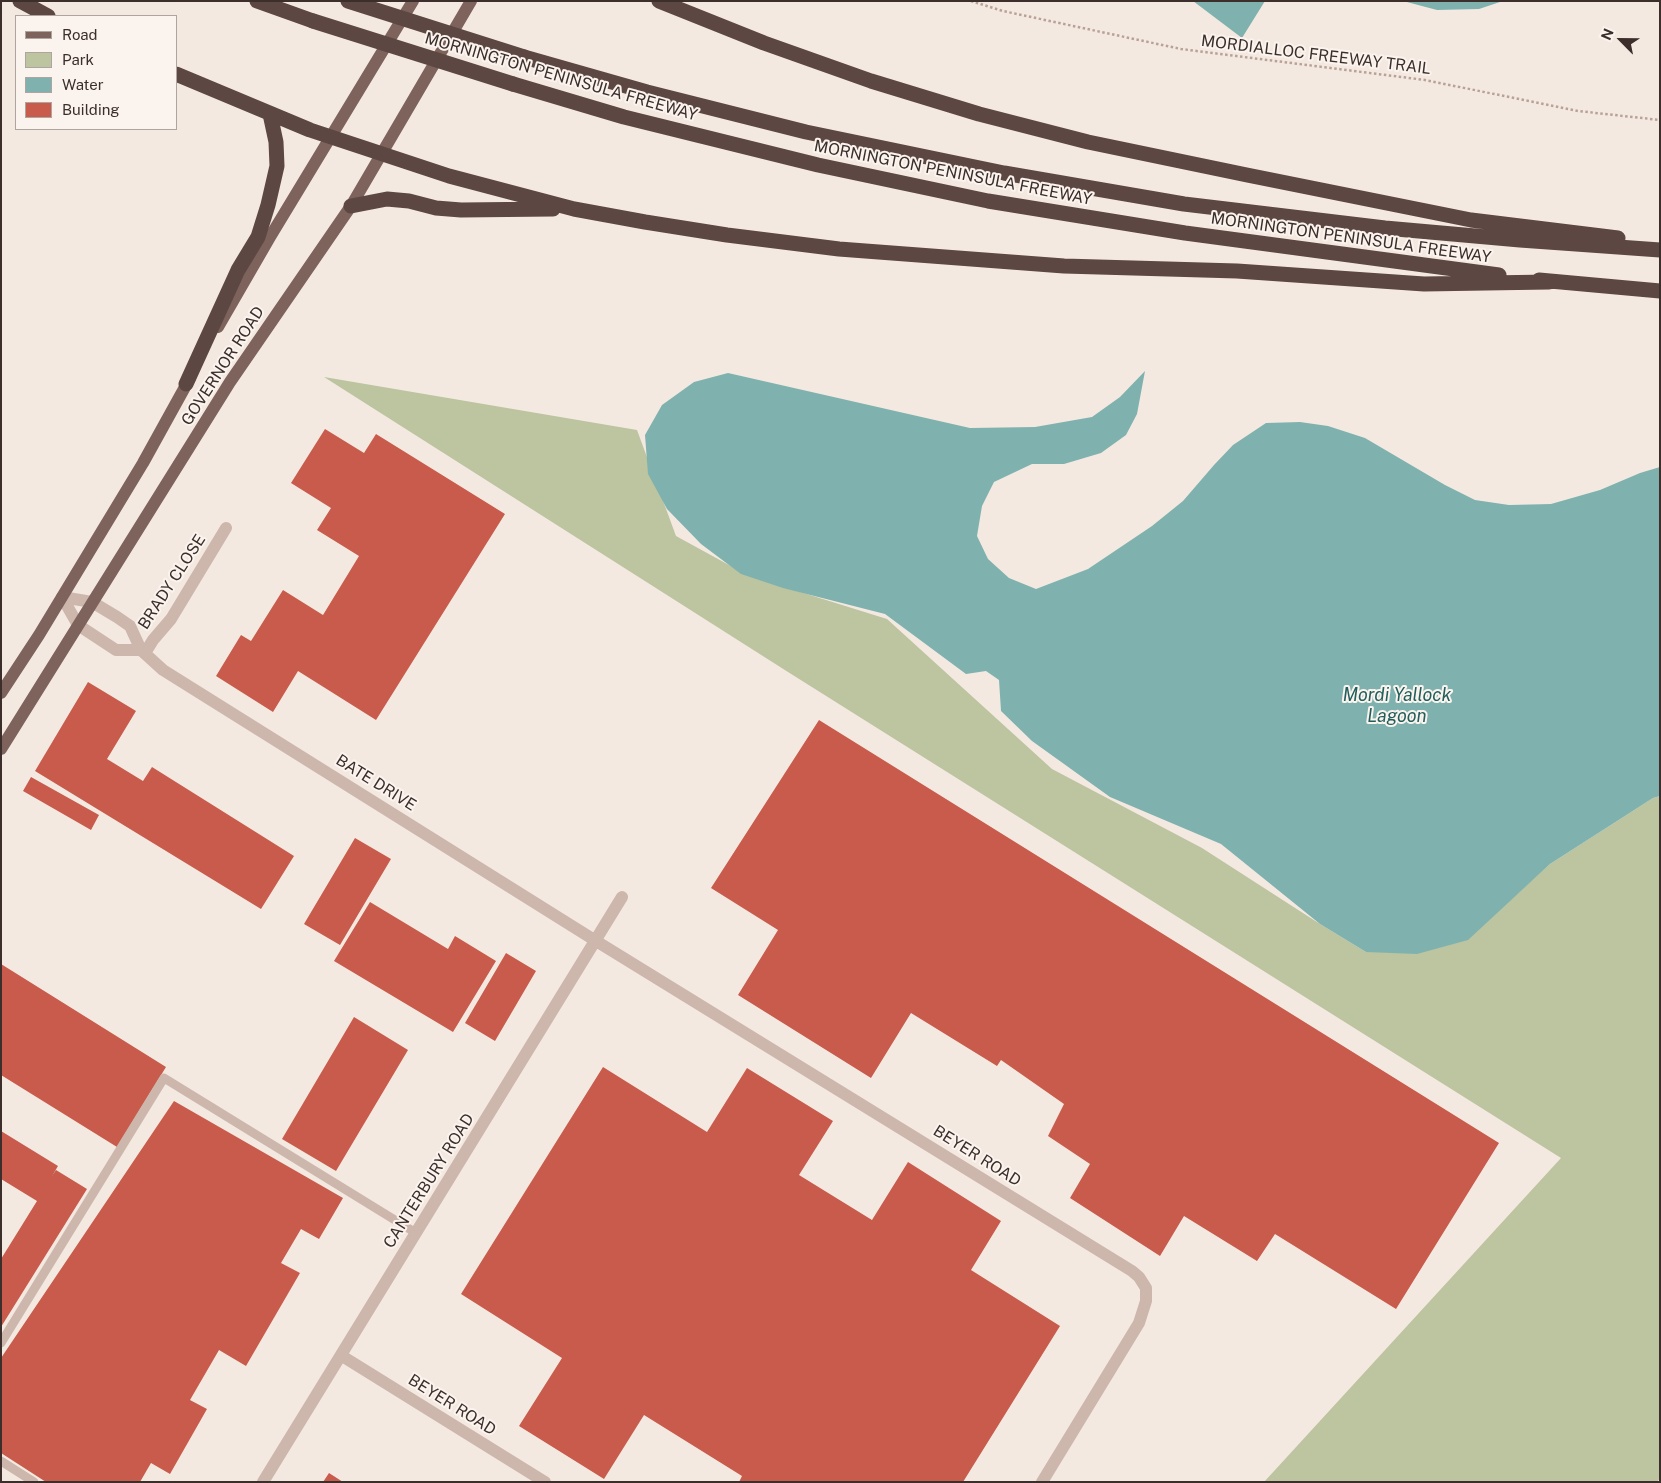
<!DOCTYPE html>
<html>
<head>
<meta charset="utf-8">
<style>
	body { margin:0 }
	#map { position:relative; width:1661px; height:1483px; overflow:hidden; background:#f4e9e1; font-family:"Public Sans",sans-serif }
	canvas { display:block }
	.frame { position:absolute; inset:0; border:2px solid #3b2e2b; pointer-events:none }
	.legend { position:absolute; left:15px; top:15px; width:162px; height:115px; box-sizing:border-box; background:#fbf3ee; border:1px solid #aea4a0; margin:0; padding:6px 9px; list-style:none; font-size:15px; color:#3b2e2b }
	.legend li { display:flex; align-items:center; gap:10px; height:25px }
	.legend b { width:25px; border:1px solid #aea4a0 }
	.north { position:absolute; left:1596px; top:15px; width:50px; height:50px; -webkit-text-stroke:4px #fbf3ee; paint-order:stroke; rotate:293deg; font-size:14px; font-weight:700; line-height:20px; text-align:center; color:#3b2e2b }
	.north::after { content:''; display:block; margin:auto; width:18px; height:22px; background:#3b2e2b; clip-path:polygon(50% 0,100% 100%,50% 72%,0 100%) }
</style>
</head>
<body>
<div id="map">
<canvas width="1661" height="1483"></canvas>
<div class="frame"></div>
<ul class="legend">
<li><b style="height:6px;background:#7d635c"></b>Road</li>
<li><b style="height:14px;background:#bcc4a0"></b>Park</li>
<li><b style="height:14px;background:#7fb2ae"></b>Water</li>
<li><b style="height:14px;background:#c85b4b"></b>Building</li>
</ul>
<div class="north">N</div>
</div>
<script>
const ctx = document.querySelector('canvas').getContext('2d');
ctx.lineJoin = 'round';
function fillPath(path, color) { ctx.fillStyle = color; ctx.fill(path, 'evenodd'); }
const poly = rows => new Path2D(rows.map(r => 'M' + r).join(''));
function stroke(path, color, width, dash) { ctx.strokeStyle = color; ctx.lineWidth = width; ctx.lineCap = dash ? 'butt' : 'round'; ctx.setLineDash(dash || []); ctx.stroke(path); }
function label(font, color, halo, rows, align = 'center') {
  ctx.font = font + ' "Public Sans",sans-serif'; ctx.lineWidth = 4; ctx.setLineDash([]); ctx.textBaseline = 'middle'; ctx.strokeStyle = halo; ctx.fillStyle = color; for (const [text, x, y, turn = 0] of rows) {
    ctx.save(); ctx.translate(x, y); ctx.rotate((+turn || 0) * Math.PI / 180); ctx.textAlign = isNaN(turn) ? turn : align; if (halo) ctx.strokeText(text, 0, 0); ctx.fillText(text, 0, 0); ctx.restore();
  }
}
fillPath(poly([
	[324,377,637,430,676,536,749,576,887,619,1052,769,1202,848,1320,924,1366,952,1518,893,1550,864,1653,798,1660,796,1660,1478,1657,1482,1264,1482,1561,1158,788,672]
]), '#bcc4a0');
fillPath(poly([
	[1193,1,1265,1,1242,38],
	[1403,1,1503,1,1479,9,1437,10],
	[1145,371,1137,414,1126,435,1101,453,1064,464,1032,464,994,482,982,506,977,536,988,559,1009,578,1036,589,1088,569,1152,526,1183,501,1214,465,1233,445,1266,423,1300,422,1328,426,1365,438,1445,485,1475,500,1509,505,1551,504,1600,490,1640,473,1660,467,1660,796,1653,798,1550,864,1468,940,1417,954,1366,952,1320,924,1221,844,1110,797,1032,741,1001,711,999,680,986,671,966,674,885,614,783,588,741,574,701,544,667,509,648,474,645,435,662,405,694,382,728,373,970,428,1035,427,1092,417,1120,397]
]), '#7fb2ae');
fillPath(poly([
	[325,429,364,453,376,434,505,514,376,720,298,671,273,712,216,676,241,635,251,641,283,590,323,615,359,556,317,530,331,508,291,483],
	[88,682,136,711,107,759,143,781,152,767,294,856,261,909,35,771],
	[819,720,1499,1143,1396,1309,1275,1234,1257,1261,1184,1216,1160,1256,1070,1198,1090,1164,1048,1136,1064,1104,1001,1060,997,1066,911,1013,871,1078,738,995,778,930,711,888],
	[31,777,99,815,91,830,23,791],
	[355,838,391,859,340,945,304,924],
	[370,902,448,949,455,936,496,961,453,1032,334,961],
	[506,953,536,971,495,1041,465,1023],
	[1,964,166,1067,117,1147,1,1075],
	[354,1017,408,1050,336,1171,282,1139],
	[603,1067,707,1132,747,1068,833,1121,799,1175,872,1220,908,1162,1001,1221,971,1270,1060,1326,963,1482,739,1482,742,1476,644,1415,604,1479,519,1426,562,1358,461,1294],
	[174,1101,343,1198,319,1239,301,1229,281,1263,300,1273,246,1366,219,1350,190,1400,207,1409,170,1474,151,1463,140,1482,46,1482,1,1453,1,1358],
	[1,1131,58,1166,52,1176,56,1170,87,1189,1,1327,1,1259,37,1201,1,1179],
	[329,1473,343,1482,323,1482]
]), '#c85b4b');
stroke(poly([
	[971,1,1003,11,1181,49,1425,80,1578,111,1660,120]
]), '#b9a196', 2.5, [2.5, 2.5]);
stroke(poly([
	[1,1343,164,1078,416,1233],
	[1,1461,34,1482]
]), '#cdb7ac', 9);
stroke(poly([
	[62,597,92,602,117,617,130,626,141,650,163,670,596,941,1132,1271,1139,1277,1146,1288,1146,1301,1139,1323,1042,1482],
	[62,597,78,625,116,650,141,650],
	[145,653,153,640,171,619,226,528],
	[342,1356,545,1482],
	[263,1482,622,897]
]), '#cdb7ac', 12);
stroke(poly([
	[218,327,270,237,413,1],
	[1,693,39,635,143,463,190,378],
	[1,749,230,382,351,206,471,1]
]), '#7d635c', 12);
stroke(poly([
	[20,1,48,16],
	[257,1,313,21],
	[659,1,764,43,871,81,979,114,1088,142,1247,175,1471,220,1618,238],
	[524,57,647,92,806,132,1004,173,1184,204,1385,228,1520,240,1660,250],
	[176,74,310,130,449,176,574,209,645,222,727,235,839,249,1064,266,1237,271,1424,284,1549,282],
	[513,84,624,117,818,165,988,201,1185,233,1499,275],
	[351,206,387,199,409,201,436,208,461,210,553,209],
	[1539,280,1660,291],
	[186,384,238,270,258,237,268,205,277,166,276,142,270,114]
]), '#5c4742', 15);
stroke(poly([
	[348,1,524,57],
	[313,21,513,84]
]), '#5c4742', 15);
label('16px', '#3b2e2b', '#fbf3ee', [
	["MORDIALLOC FREEWAY TRAIL",1316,55,7],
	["MORNINGTON PENINSULA FREEWAY",561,77,16],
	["MORNINGTON PENINSULA FREEWAY",953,173,11],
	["MORNINGTON PENINSULA FREEWAY",1351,238,8],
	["GOVERNOR ROAD",223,366,-57],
	["BRADY CLOSE",172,582,-57],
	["BATE DRIVE",376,783,32],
	["BEYER ROAD",977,1156,32],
	["CANTERBURY ROAD",429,1181,-58],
	["BEYER ROAD",452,1405,32]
]);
label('italic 18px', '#1f5e5b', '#fbf3ee', [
	["Mordi Yallock",1397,695],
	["Lagoon",1397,716]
]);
</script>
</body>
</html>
